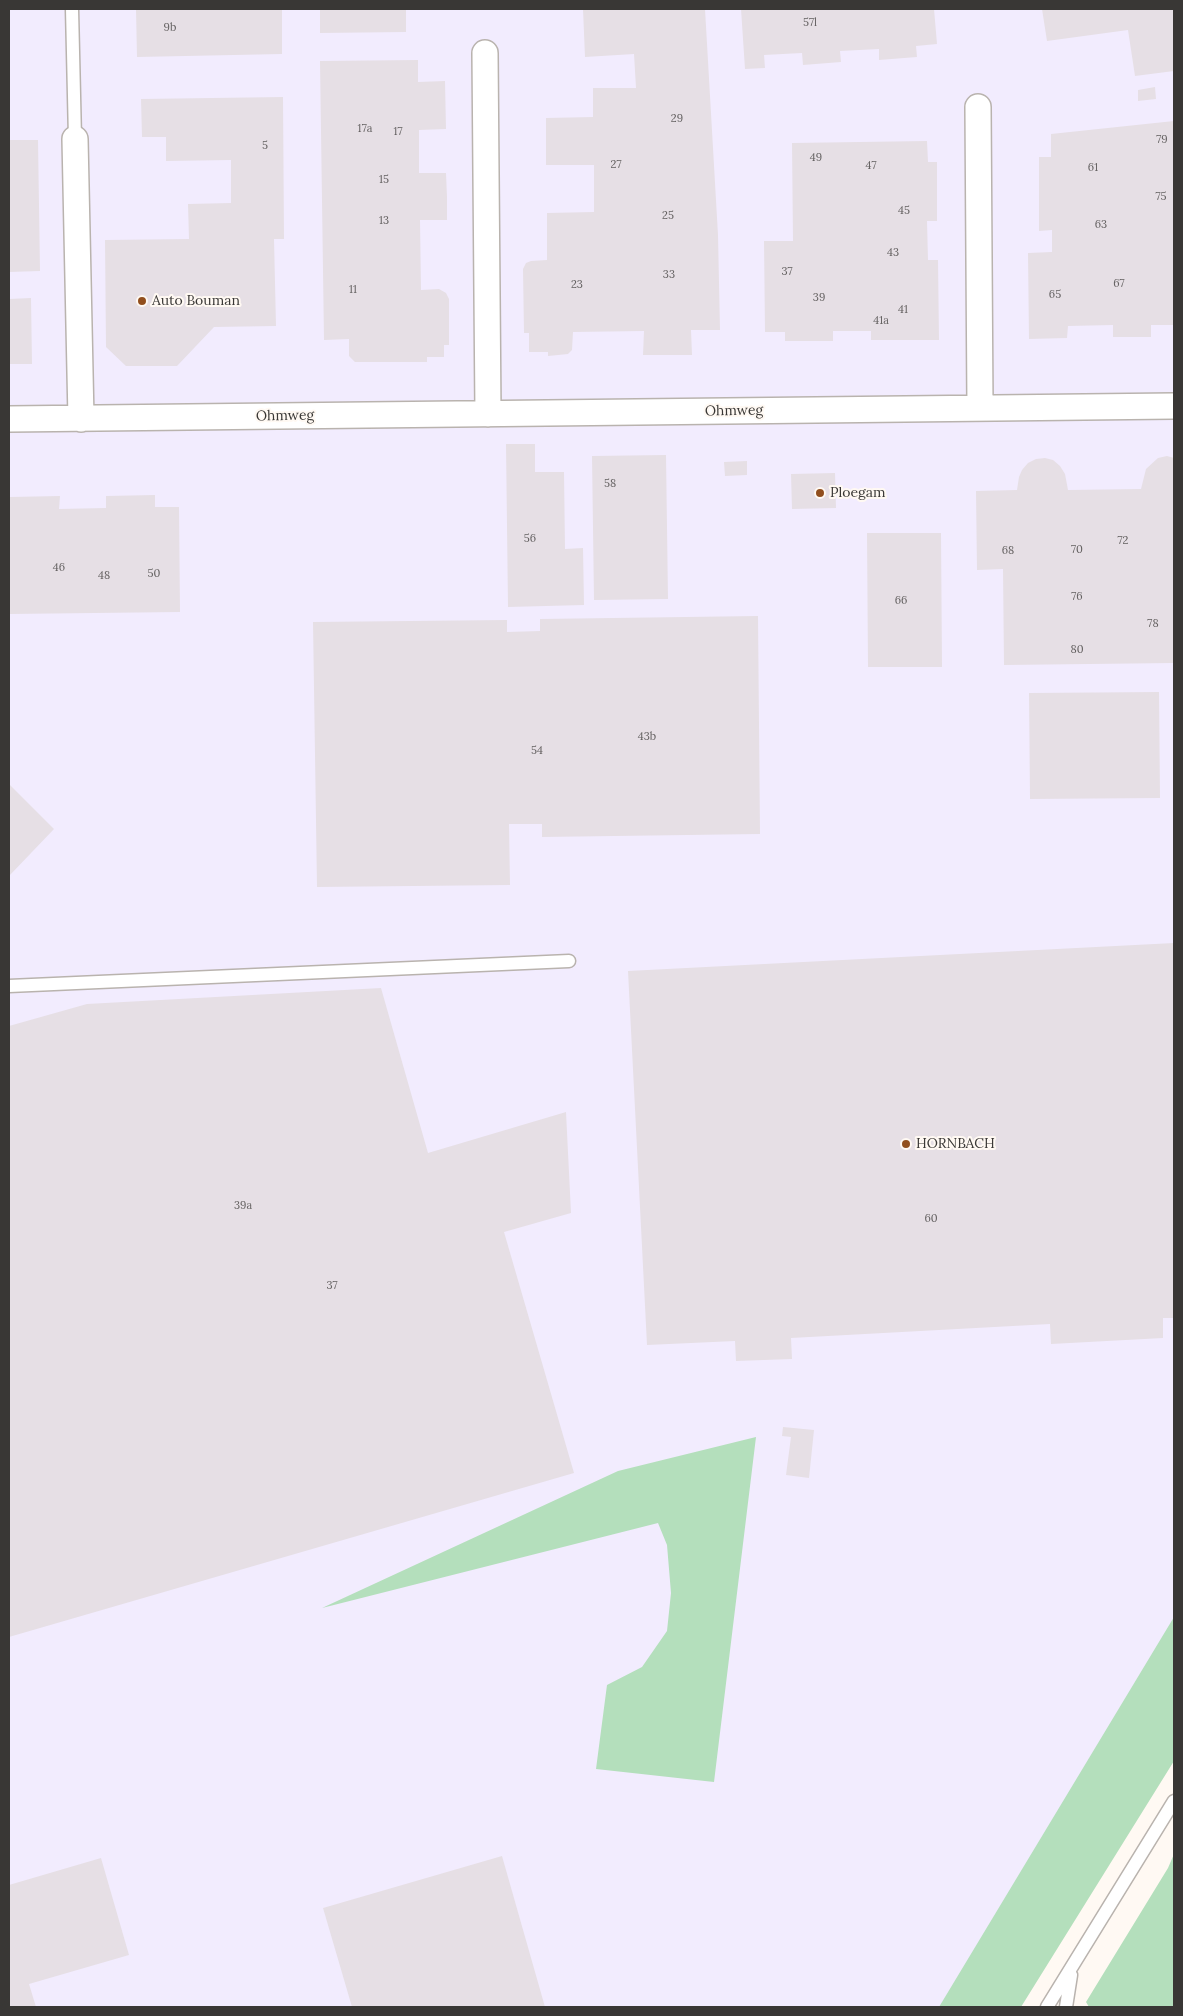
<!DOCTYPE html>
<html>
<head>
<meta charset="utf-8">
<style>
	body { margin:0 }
	#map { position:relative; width:1183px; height:2016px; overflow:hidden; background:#fff9f3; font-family:Lora,serif }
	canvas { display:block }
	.frame { position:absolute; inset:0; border:10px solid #393735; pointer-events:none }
</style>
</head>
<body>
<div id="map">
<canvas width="1183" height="2016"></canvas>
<div class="frame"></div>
</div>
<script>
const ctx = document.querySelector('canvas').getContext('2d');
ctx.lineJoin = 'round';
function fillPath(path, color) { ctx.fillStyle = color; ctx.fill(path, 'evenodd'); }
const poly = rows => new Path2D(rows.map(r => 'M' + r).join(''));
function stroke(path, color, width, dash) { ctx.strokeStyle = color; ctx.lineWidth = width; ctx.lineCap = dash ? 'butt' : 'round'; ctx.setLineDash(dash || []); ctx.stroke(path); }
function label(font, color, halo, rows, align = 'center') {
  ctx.font = font + ' Lora,serif'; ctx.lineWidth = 4; ctx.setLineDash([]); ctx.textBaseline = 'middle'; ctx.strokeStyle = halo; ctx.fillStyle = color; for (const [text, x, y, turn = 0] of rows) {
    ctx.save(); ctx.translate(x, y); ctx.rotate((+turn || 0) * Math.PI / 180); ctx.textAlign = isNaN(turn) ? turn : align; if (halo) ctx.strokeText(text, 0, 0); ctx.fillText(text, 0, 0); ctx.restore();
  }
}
fillPath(poly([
	[9,9,1174,9,1174,1675,996,2007,9,2007]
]), '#f2ecfe');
fillPath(poly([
	[756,1437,714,1782,596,1769,607,1685,642,1667,667,1631,671,1593,667,1545,658,1523,322,1608,618,1471],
	[1174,1617,1174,1761,1021,2007,939,2007],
	[1174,1854,1174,2007,1089,2007,1086,2002,1168,1868]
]), '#b4dfbc');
fillPath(poly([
	[136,9,282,9,282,54,137,57],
	[320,9,406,9,406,32,320,33],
	[583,9,705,9,718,235,720,330,691,330,692,355,643,355,644,331,573,332,572,350,568,354,548,356,548,352,529,352,529,333,524,333,523,269,526,263,531,261,547,260,547,213,594,212,594,165,546,165,546,118,593,117,593,88,636,88,634,54,585,57],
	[741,9,934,9,937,44,916,46,917,57,879,60,879,49,840,51,841,62,803,65,802,53,764,55,765,68,745,69],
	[1042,9,1174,9,1174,71,1135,76,1128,30,1047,41],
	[418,60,418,82,445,81,446,129,419,130,419,173,446,173,447,197,447,220,420,220,421,290,439,289,446,293,449,299,449,345,444,345,444,357,427,357,427,362,355,362,349,356,349,339,324,340,320,61],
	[1155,87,1156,99,1138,101,1138,90],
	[283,97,284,239,274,239,276,326,214,327,177,366,126,366,106,347,105,240,189,239,188,204,231,203,231,160,166,161,166,137,142,137,141,99],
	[1174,121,1174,325,1151,325,1151,337,1113,337,1113,325,1068,326,1067,338,1029,339,1028,253,1052,252,1052,230,1039,231,1039,157,1051,157,1051,134],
	[9,140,38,140,40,271,9,272],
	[927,141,928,162,937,162,937,221,927,221,928,260,938,260,939,340,871,340,871,331,833,331,833,341,785,341,785,332,765,332,764,241,793,241,792,143],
	[31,298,32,364,9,364,9,299],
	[506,444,535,444,535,472,564,472,565,549,583,548,584,605,508,607],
	[666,455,668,599,594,600,592,456],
	[1167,456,1174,458,1174,663,1004,665,1003,569,977,570,976,491,1017,490,1019,477,1022,470,1028,463,1036,459,1045,458,1053,460,1060,466,1065,474,1068,490,1141,489,1146,469,1158,458],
	[747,461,747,475,725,476,724,462],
	[835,473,836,508,792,509,791,474],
	[155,495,155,507,179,507,180,612,9,614,10,497,60,496,59,509,106,508,106,496],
	[867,533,941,533,942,667,868,667],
	[758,616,760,834,542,837,542,824,509,824,510,885,317,887,313,622,507,620,507,632,540,631,540,619],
	[1159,692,1160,798,1030,799,1029,693],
	[9,784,54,829,9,876],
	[1174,943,1174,1318,1163,1318,1163,1338,1051,1344,1050,1324,791,1338,792,1359,736,1361,735,1341,647,1345,628,971],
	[381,988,428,1153,566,1112,571,1213,504,1232,574,1473,9,1637,9,1026,87,1004],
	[783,1427,814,1430,809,1478,786,1475,791,1437,782,1436],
	[502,1856,545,2007,352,2007,323,1908],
	[101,1858,129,1955,29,1984,36,2007,9,2007,9,1885]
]), '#e6dfe5');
const service = poly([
	[72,9,75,139],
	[9,986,569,961],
	[1047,2007,1174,1801],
	[1066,2007,1071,1975]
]);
const minor = poly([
	[485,53,488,414],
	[978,107,980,408],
	[75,139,81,419],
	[9,419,1174,406]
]);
stroke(service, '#b9b3ae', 15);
stroke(minor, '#b9b3ae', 28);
stroke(service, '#fff', 12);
stroke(minor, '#fff', 25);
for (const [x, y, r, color] of [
	[142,301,5,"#914e1d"],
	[820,493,5,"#914e1d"],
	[906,1144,5,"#914e1d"]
]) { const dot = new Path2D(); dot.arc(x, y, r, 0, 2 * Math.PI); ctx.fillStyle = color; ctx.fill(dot); stroke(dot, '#fff9f3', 2); }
label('11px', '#646161', null, [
	["57l",810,23],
	["9b",170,28],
	["29",677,119],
	["17a",365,129],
	["17",398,132],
	["79",1162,140],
	["5",265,146],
	["49",816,158],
	["27",616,165],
	["47",871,166],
	["61",1093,168],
	["15",384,180],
	["75",1161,197],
	["45",904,211],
	["25",668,216],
	["13",384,221],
	["63",1101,225],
	["43",893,253],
	["37",787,272],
	["33",669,275],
	["67",1119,284],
	["23",577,285],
	["11",353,290],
	["65",1055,295],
	["39",819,298],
	["41",903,310],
	["41a",881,321],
	["58",610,484],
	["56",530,539],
	["72",1123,541],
	["70",1077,550],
	["68",1008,551],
	["46",59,568],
	["50",154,574],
	["48",104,576],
	["76",1077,597],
	["66",901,601],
	["78",1153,624],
	["80",1077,650],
	["43b",647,737],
	["54",537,751],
	["39a",243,1206],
	["60",931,1219],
	["37",332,1286]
]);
label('14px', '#393735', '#fff9f3', [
	["Auto Bouman",152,301],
	["Ploegam",830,493],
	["HORNBACH",916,1144]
], 'left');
label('14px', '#393735', '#fff9f3', [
	["Ohmweg",734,411,-1],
	["Ohmweg",285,416,-1]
]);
</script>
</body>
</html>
